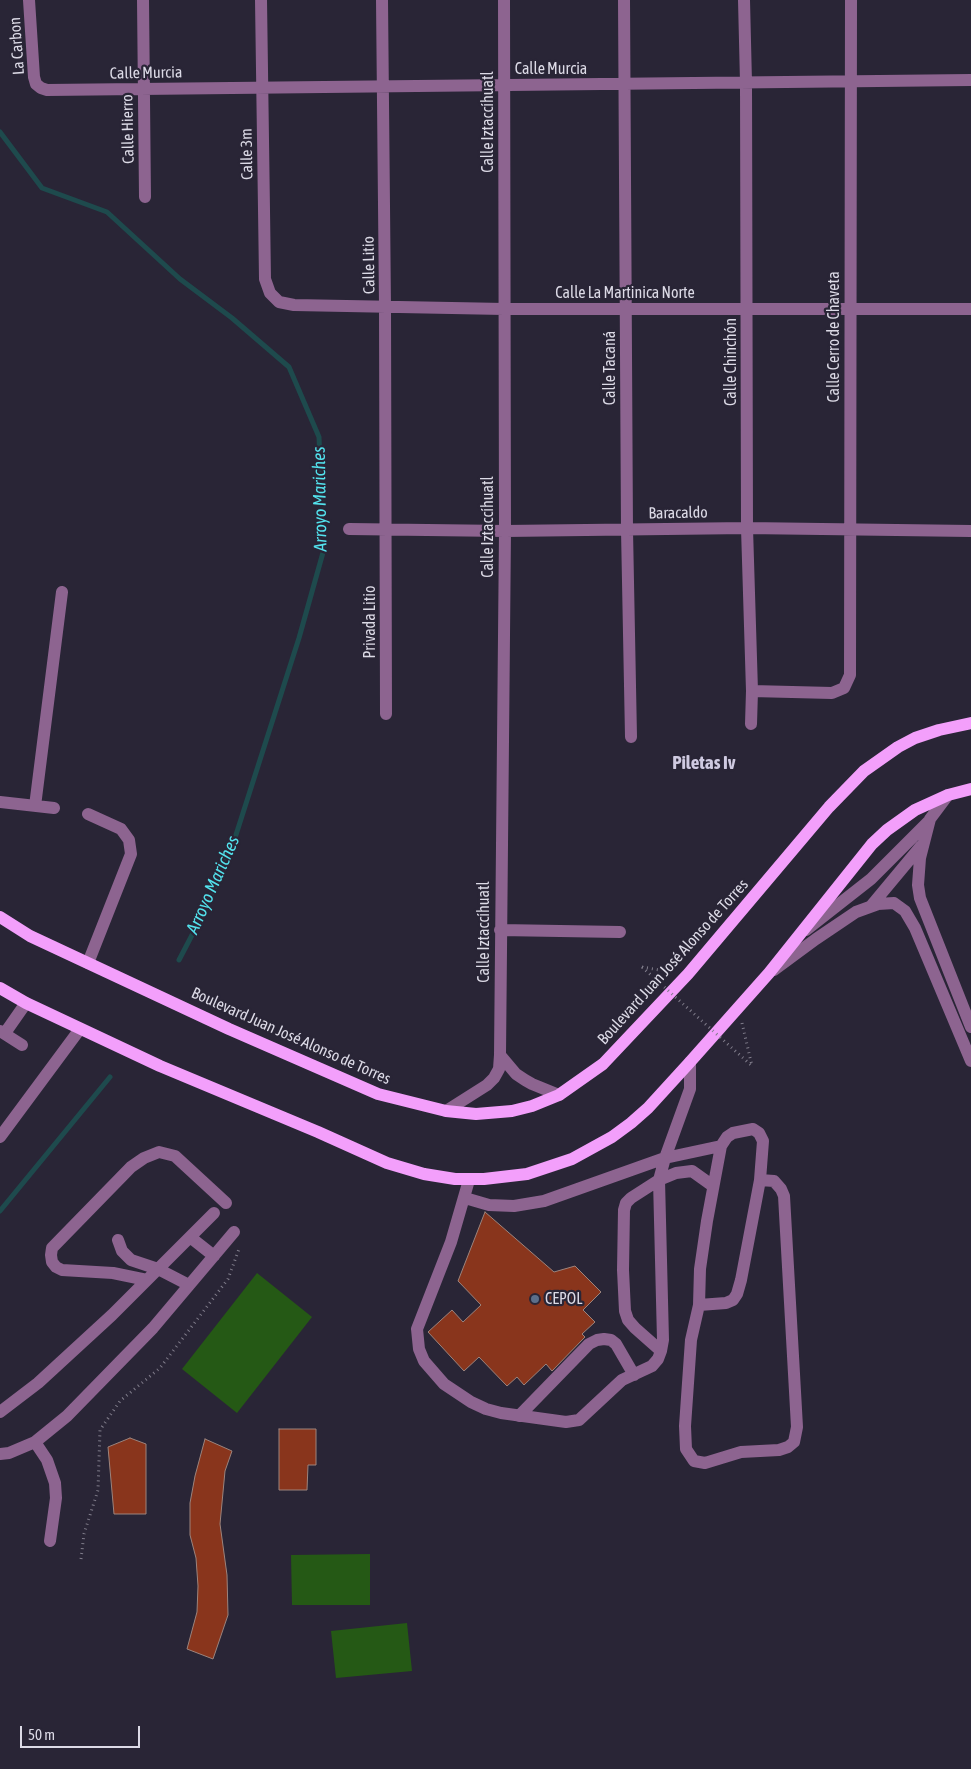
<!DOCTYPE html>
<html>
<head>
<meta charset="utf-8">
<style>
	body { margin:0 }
	#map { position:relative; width:971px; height:1769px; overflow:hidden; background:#292536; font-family:"Asap Condensed",sans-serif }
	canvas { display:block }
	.scale { position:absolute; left:20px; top:1726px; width:120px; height:22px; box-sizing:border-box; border:2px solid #dcdae6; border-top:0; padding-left:6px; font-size:15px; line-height:18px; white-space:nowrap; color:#dcdae6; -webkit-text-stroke:4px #292536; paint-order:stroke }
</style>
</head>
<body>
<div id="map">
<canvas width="971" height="1769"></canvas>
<div class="scale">50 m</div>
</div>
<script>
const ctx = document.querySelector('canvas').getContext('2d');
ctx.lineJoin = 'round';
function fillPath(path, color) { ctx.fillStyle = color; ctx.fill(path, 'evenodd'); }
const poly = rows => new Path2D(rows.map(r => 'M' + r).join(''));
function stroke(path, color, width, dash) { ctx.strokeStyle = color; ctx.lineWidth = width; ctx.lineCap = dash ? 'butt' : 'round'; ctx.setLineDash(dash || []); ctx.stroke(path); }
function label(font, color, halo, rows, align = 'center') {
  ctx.font = font + ' "Asap Condensed",sans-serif'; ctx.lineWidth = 4.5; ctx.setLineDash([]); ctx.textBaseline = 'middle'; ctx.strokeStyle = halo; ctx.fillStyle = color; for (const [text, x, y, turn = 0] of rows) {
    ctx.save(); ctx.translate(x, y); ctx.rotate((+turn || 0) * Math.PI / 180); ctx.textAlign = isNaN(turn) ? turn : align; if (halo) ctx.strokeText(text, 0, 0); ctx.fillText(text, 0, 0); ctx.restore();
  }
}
fillPath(poly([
	[257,1273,312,1317,237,1413,182,1369],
	[370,1554,370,1605,292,1605,291,1555],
	[407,1623,412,1671,336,1678,331,1631]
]), '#255915');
stroke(poly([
	[0,132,42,188,107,212,180,279,232,318,289,367,319,437,324,549,299,638,234,841,204,912,179,960],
	[0,1211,110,1077]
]), '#1e4a4d', 5);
const building = poly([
	[485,1212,554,1272,575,1266,601,1292,583,1310,595,1322,582,1334,585,1337,552,1371,546,1364,524,1385,517,1377,507,1386,479,1357,464,1371,428,1332,452,1310,463,1322,481,1305,458,1281,485,1212],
	[279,1429,316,1429,316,1465,308,1465,307,1490,279,1490,279,1429],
	[130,1438,146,1444,146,1514,114,1514,108,1447,130,1438],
	[205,1439,232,1451,225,1471,220,1524,227,1575,228,1615,213,1659,187,1649,197,1612,198,1586,196,1558,190,1535,190,1503,195,1476,205,1439]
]);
fillPath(building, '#89351c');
stroke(building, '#9c847d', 1);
stroke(poly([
	[642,967,671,972],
	[742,1023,752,1066],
	[81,1559,84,1534,98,1490,100,1430,120,1401,160,1368,228,1279,239,1249]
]), '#807d8b', 3, [1, 4]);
stroke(poly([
	[29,0,34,77,36,84,41,88,47,90,971,80],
	[143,0,145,197],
	[261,0,265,279,270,293,279,302,294,305,504,309,971,309],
	[382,0,385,307,386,714],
	[624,0,627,530,631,737],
	[744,0,746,82,747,528,752,691,751,724],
	[349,529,505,531,747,528,971,531],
	[752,691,832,693,844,688,850,675,851,0],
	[948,795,930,819,920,858,918,885,920,898,971,1027],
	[0,802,54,808],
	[35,806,62,592],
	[88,814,121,829,129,840,131,854,88,963],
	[871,906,921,846],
	[500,930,620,932],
	[806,930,871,879,928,822],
	[774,970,816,939,856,912,878,904,894,903,905,911,915,928,971,1061],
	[0,1031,22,1045],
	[5,1033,26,1003],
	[500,1055,516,1074,525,1080,532,1084,559,1095],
	[446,1111,487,1085,494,1078,499,1069,500,1055,505,531,504,0],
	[0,1137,80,1029],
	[469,1180,451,1242,417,1329,419,1349,424,1361,444,1384,471,1402,486,1409,501,1413,566,1422,579,1420,622,1380,652,1366,658,1359,661,1351,663,1340,659,1180,665,1158,690,1089,690,1062],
	[465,1198,489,1205,514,1206,544,1201,665,1158,721,1146],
	[190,1237,214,1256],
	[118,1240,122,1251,131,1260,158,1269,189,1285],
	[147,1280,113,1273,62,1270,56,1267,52,1262,51,1255,52,1248,131,1167,144,1158,159,1152,175,1156,226,1203],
	[699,1305,726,1303,733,1300,737,1294,741,1280,760,1180,763,1141,759,1133,753,1129,733,1133,727,1137,721,1146,707,1221,700,1269,699,1305,691,1340,685,1426,686,1449,694,1461,705,1463,741,1452,779,1450,788,1447,794,1442,797,1427,784,1196,781,1189,774,1181,760,1180],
	[661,1351,635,1328,628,1320,625,1311,623,1270,624,1210,626,1203,631,1198,659,1180,676,1173,692,1171,713,1186],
	[0,1412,38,1383,112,1315,214,1213],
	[519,1416,589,1344,597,1340,604,1339,611,1340,616,1344,634,1375],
	[35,1442,47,1460,55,1483,56,1498,50,1541],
	[0,1454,9,1453,35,1442,67,1416,153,1328,234,1232]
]), '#8d6490', 12);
stroke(poly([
	[0,917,30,936,229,1029,378,1094,446,1111,476,1114,512,1111,532,1106,559,1095,603,1064,688,974,829,807,864,771,898,747,915,738,939,730,971,723],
	[0,988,26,1003,160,1066,318,1132,387,1163,424,1174,455,1179,484,1179,527,1174,572,1159,612,1137,631,1123,648,1108,690,1062,769,973,872,844,887,830,915,810,948,795,971,789]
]), '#f39ffb', 12);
stroke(poly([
	[642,967,752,1066]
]), '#807d8b', 3, [1, 4]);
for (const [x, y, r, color] of [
	[535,1299,5,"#5c6f8a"]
]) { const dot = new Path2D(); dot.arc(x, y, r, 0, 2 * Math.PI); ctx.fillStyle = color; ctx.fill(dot); stroke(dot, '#292536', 2); }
label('16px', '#dcdae6', '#292536', [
	["La Carbon",17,46,-94],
	["Calle Murcia",551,69],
	["Calle Murcia",146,73,-1],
	["Calle Iztaccíhuatl",488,122,-90],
	["Calle Hierro",128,129,-91],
	["Calle 3m",247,154,-91],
	["Calle Litio",369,265,-91],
	["Calle La Martinica Norte",625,293],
	["Calle Cerro de Chaveta",834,337,-90],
	["Calle Chinchón",731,362,-90],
	["Calle Tacaná",610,368,-90],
	["Baracaldo",678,513,-1],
	["Calle Iztaccíhuatl",488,527,-90],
	["Privada Litio",370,622,-90],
	["Calle Iztaccíhuatl",484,932,-90],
	["Boulevard Juan José Alonso de Torres",673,962,-48],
	["Boulevard Juan José Alonso de Torres",291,1036,24]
]);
label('16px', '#dcdae6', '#292536', [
	["CEPOL",545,1299]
], 'left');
label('italic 18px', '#53e2ed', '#292536', [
	["Arroyo Mariches",320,499,-91],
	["Arroyo Mariches",213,885,-66]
]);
label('bold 19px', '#cfcae1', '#292536', [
	["Piletas Iv",704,763]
]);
</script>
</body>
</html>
